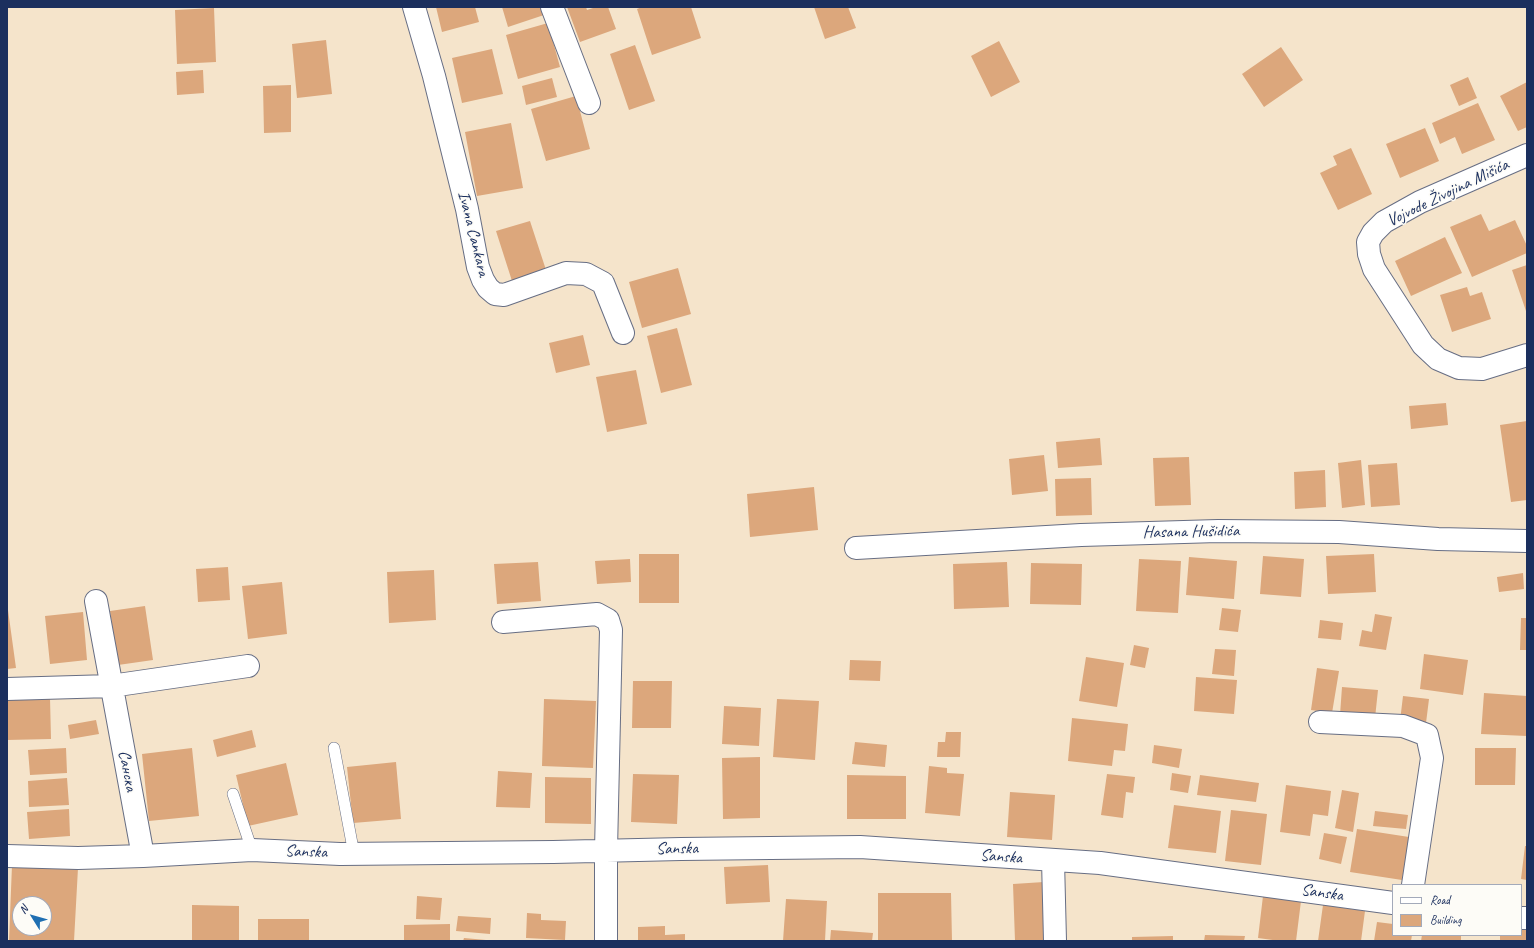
<!DOCTYPE html>
<html>
<head>
<meta charset="utf-8">
<style>
	body { margin:0 }
	#map { position:relative; width:1534px; height:948px; overflow:hidden; background:#f5e4cb; font-family:Caveat,sans-serif }
	canvas { display:block }
	.frame { position:absolute; inset:0; border:8px solid #1b2f5e; pointer-events:none }
	.legend { position:absolute; left:1392px; top:884px; width:130px; height:52px; box-sizing:border-box; background:#fdfcf7; border:1px solid #a3aaba; margin:0; padding:5px 7px; list-style:none; font-size:12px; color:#1b2f5e }
	.legend li { display:flex; align-items:center; gap:8px; height:20px }
	.legend b { width:20px; border:1px solid #a3aaba }
	.north { position:absolute; left:12px; top:896px; width:40px; height:40px; box-sizing:border-box; background:#fdfcf7; border:1px solid #a3aaba; border-radius:50%; rotate:307deg; font-size:11px; font-weight:700; line-height:16px; text-align:center; color:#1b2f5e }
	.north::after { content:''; display:block; margin:auto; width:14px; height:18px; background:#1f6fb2; clip-path:polygon(50% 0,100% 100%,50% 72%,0 100%) }
</style>
</head>
<body>
<div id="map">
<canvas width="1534" height="948"></canvas>
<div class="frame"></div>
<ul class="legend">
<li><b style="height:5px;background:#fff"></b>Road</li>
<li><b style="height:11px;background:#dca77c"></b>Building</li>
</ul>
<div class="north">N</div>
</div>
<script>
const ctx = document.querySelector('canvas').getContext('2d');
ctx.lineJoin = 'round';
function fillPath(path, color) { ctx.fillStyle = color; ctx.fill(path, 'evenodd'); }
const poly = rows => new Path2D(rows.map(r => 'M' + r).join(''));
function stroke(path, color, width, dash) { ctx.strokeStyle = color; ctx.lineWidth = width; ctx.lineCap = dash ? 'butt' : 'round'; ctx.setLineDash(dash || []); ctx.stroke(path); }
function label(font, color, halo, rows, align = 'center') {
  ctx.font = font + ' Caveat,sans-serif'; ctx.lineWidth = 3; ctx.setLineDash([]); ctx.textBaseline = 'middle'; ctx.strokeStyle = halo; ctx.fillStyle = color; for (const [text, x, y, turn = 0] of rows) {
    ctx.save(); ctx.translate(x, y); ctx.rotate((+turn || 0) * Math.PI / 180); ctx.textAlign = isNaN(turn) ? turn : align; if (halo) ctx.strokeText(text, 0, 0); ctx.fillText(text, 0, 0); ctx.restore();
  }
}
fillPath(poly([
	[436,7,475,7,479,22,442,32],
	[502,7,545,7,547,14,508,27],
	[567,7,586,7,587,10,596,7,608,7,616,29,580,42],
	[642,7,691,7,701,38,652,55,637,9],
	[814,7,848,7,856,28,825,39],
	[214,8,216,62,177,64,175,10],
	[548,23,560,67,518,79,506,35],
	[326,40,332,94,297,98,292,44],
	[999,41,1020,82,991,97,971,56],
	[635,45,655,101,629,110,610,54],
	[1281,47,1303,80,1264,107,1242,74],
	[492,49,503,94,462,103,452,58],
	[203,70,204,93,177,95,176,72],
	[1468,77,1477,98,1459,106,1450,85],
	[552,78,557,97,526,105,522,86],
	[1527,82,1527,127,1518,131,1500,96],
	[291,85,291,132,264,133,263,86],
	[576,96,590,149,546,161,531,109],
	[1478,103,1495,140,1462,154,1455,137,1440,144,1432,123],
	[511,123,523,188,477,196,465,132],
	[1425,128,1439,161,1400,178,1386,144],
	[1351,148,1372,194,1338,210,1320,173,1337,165,1333,156],
	[1481,214,1489,231,1515,220,1527,246,1527,253,1472,277,1450,227],
	[530,221,546,270,512,281,496,231],
	[1445,237,1462,273,1411,296,1395,261],
	[1527,265,1527,314,1512,270],
	[678,268,691,314,642,328,629,282],
	[1467,287,1470,296,1482,292,1491,319,1452,332,1440,295],
	[677,328,692,385,661,393,647,336],
	[583,335,590,365,556,373,549,343],
	[636,370,647,424,607,432,596,377],
	[1446,403,1448,425,1411,429,1409,406],
	[1527,421,1527,500,1511,502,1500,425],
	[1100,438,1102,465,1058,468,1056,442],
	[1044,455,1048,491,1012,495,1009,459],
	[1189,457,1191,505,1155,506,1153,458],
	[1361,460,1365,505,1342,508,1338,463],
	[1397,463,1400,505,1371,507,1368,465],
	[1325,470,1326,507,1295,509,1294,472],
	[1091,478,1092,515,1056,516,1055,479],
	[814,487,818,530,750,537,747,494],
	[639,554,679,554,679,603,639,603],
	[1374,554,1376,592,1328,594,1326,556],
	[1263,556,1304,559,1301,597,1260,594],
	[1189,557,1237,561,1234,599,1186,595],
	[630,559,631,582,597,584,595,561],
	[1139,559,1181,561,1178,613,1136,611],
	[538,562,541,601,497,604,494,564],
	[1007,562,1009,607,954,609,953,564],
	[1031,563,1082,564,1081,605,1030,604],
	[228,567,230,600,198,602,196,569],
	[434,570,436,620,389,623,387,572],
	[1523,573,1524,589,1499,592,1497,577],
	[282,582,287,634,248,639,242,586],
	[145,606,153,660,118,665,110,611],
	[1222,608,1241,610,1238,632,1219,630],
	[7,610,8,610,16,668,7,669],
	[83,612,87,660,50,664,45,616],
	[1375,614,1392,617,1386,650,1359,646,1362,630,1372,632],
	[1521,618,1527,618,1527,650,1520,650],
	[1320,620,1343,623,1341,640,1318,638],
	[1134,645,1149,648,1145,668,1130,665],
	[1215,649,1236,650,1234,676,1212,674],
	[1424,654,1468,660,1463,695,1420,689],
	[1086,657,1124,663,1117,707,1079,701],
	[850,660,881,661,880,681,849,680],
	[1317,668,1339,671,1332,713,1311,710],
	[1196,677,1237,680,1234,714,1194,711],
	[633,681,672,681,671,728,632,728],
	[1342,687,1378,690,1375,718,1340,715],
	[1484,693,1527,696,1527,736,1481,734],
	[1403,696,1429,699,1426,723,1400,721],
	[50,698,51,739,7,740,7,699],
	[544,699,596,701,593,768,542,766],
	[777,699,819,701,815,760,773,757],
	[724,706,761,708,759,746,722,744],
	[1072,718,1128,724,1125,751,1114,750,1112,766,1068,761],
	[96,720,99,734,70,739,68,725],
	[252,730,256,747,217,757,213,740],
	[946,732,961,732,960,757,937,757,938,742,945,742],
	[855,742,887,745,885,767,852,764],
	[1154,745,1182,749,1179,768,1152,763],
	[66,748,67,773,30,775,28,750],
	[192,748,199,816,149,821,142,754],
	[1475,748,1516,748,1515,785,1475,785],
	[760,757,760,818,723,819,722,758],
	[396,762,401,819,353,823,347,767],
	[286,763,298,815,248,826,236,775],
	[929,766,947,768,947,773,964,774,960,816,925,813],
	[498,771,532,773,530,808,496,807],
	[1172,773,1191,776,1188,793,1170,790],
	[633,774,679,775,677,824,631,822],
	[1107,774,1135,777,1133,793,1126,792,1123,818,1101,815],
	[847,775,906,776,906,819,847,819],
	[1200,775,1259,783,1256,802,1197,795],
	[545,777,591,778,591,824,545,823],
	[67,778,69,805,29,807,28,781],
	[1286,785,1331,791,1328,816,1313,814,1310,836,1280,832],
	[1342,790,1359,793,1353,832,1335,828],
	[1010,792,1055,795,1052,840,1007,837],
	[1174,805,1221,811,1216,853,1168,848],
	[69,809,70,836,29,839,27,812],
	[1231,810,1267,814,1261,865,1225,861],
	[1375,811,1408,815,1406,829,1373,826],
	[1357,829,1409,837,1402,880,1350,872],
	[1324,833,1347,837,1341,864,1319,859],
	[1525,846,1527,846,1527,880,1521,879],
	[12,865,78,868,74,941,9,941],
	[20,904,44,904,44,928,20,928],
	[768,865,770,902,726,904,724,867],
	[1044,882,1046,941,1015,941,1013,884],
	[878,893,951,893,952,941,878,941],
	[417,896,442,898,440,920,416,919],
	[1263,896,1301,901,1296,941,1280,941,1258,938],
	[786,899,827,901,825,941,783,941],
	[192,905,239,906,239,941,192,941],
	[1323,905,1365,911,1361,941,1318,941],
	[527,913,541,914,541,920,566,921,565,940,526,938],
	[458,916,491,918,490,934,456,931],
	[258,919,309,919,309,941,258,941],
	[1377,922,1393,924,1393,935,1412,935,1411,941,1374,941],
	[450,924,450,941,404,941,404,925],
	[665,926,665,935,685,934,685,941,638,941,638,927],
	[1521,929,1527,929,1527,941,1500,941,1500,935,1521,935],
	[831,930,873,933,872,941,830,941],
	[1205,935,1245,936,1244,941,1204,941],
	[1422,935,1461,935,1461,941,1421,941],
	[1173,936,1173,941,1132,941,1132,937],
	[464,938,486,940,486,941,463,941]
]), '#dca77c');
const service = poly([
	[334,748,354,854],
	[233,794,252,850]
]);
const minor = poly([
	[414,7,434,76,467,209,478,267,483,280,488,288,495,294,504,295,566,273,586,274,603,283,623,333],
	[552,7,589,103],
	[1527,155,1420,202,1384,222,1373,233,1368,242,1369,254,1374,269,1423,345,1438,359,1459,368,1482,369,1527,355],
	[856,548,1081,535,1218,531,1339,532,1438,539,1527,541],
	[96,601,143,856],
	[503,622,597,614,608,620,611,630,606,850,606,941],
	[7,689,111,686,248,666],
	[1320,722,1403,726,1427,735,1432,758,1413,885],
	[7,856,78,858,143,856,252,850,340,854,553,852,681,849,860,847,1100,863,1393,903],
	[1053,860,1055,941],
	[1521,918,1527,918]
]);
stroke(service, '#676e84', 12);
stroke(minor, '#676e84', 24);
stroke(service, '#fff', 11);
stroke(minor, '#fff', 22);
label('17px', '#1b2f5e', '#fdfcf7', [
	["Vojvode Živojina Mišića",1448,193,-26],
	["Ivana Cankara",473,234,76],
	["Hasana Hušidića",1191,532,-1],
	["Санска",127,771,79],
	["Sanska",677,849,-1],
	["Sanska",306,852,2],
	["Sanska",1001,857,4],
	["Sanska",1322,893,8]
]);
</script>
</body>
</html>
